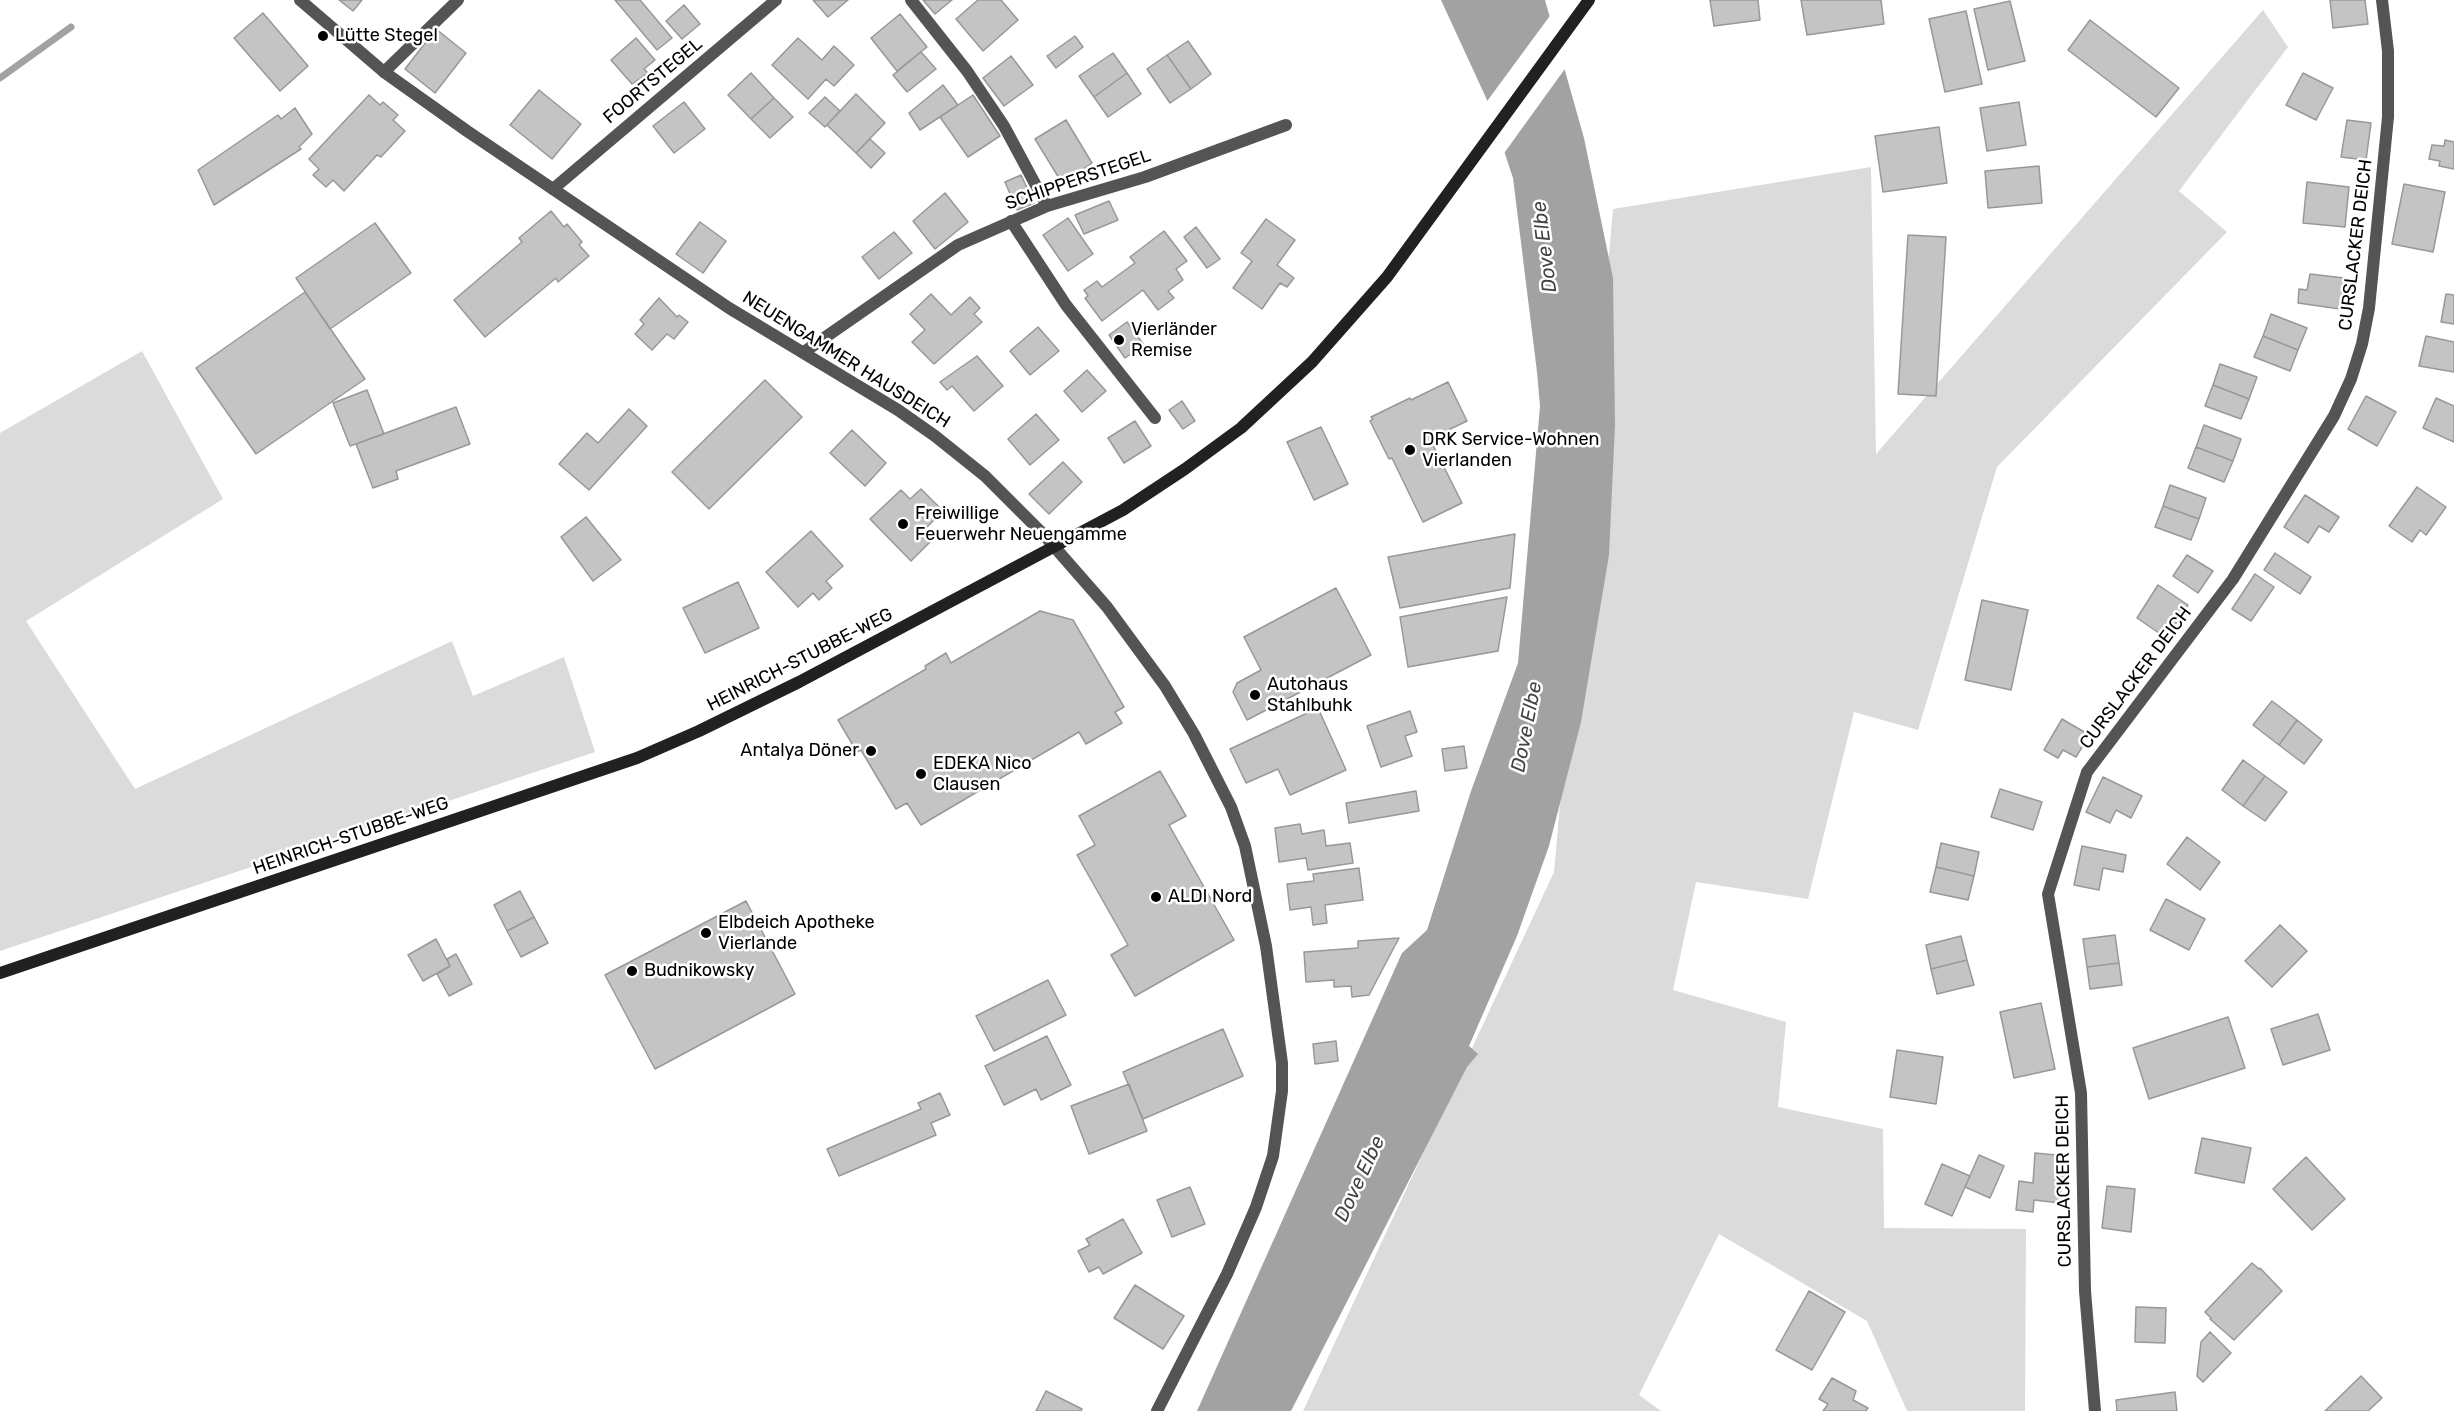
<!DOCTYPE html>
<html>
<head>
<meta charset="utf-8">
<style>
	body { margin:0 }
	canvas { display:block; background:#fff }
</style>
</head>
<body>
<canvas width="2454" height="1411"></canvas>
<script>
const ctx = document.querySelector('canvas').getContext('2d');
ctx.lineJoin = 'round';
function fillPath(path, color) { ctx.fillStyle = color; ctx.fill(path, 'evenodd'); }
const poly = rows => new Path2D(rows.map(r => 'M' + r).join(''));
function stroke(path, color, width, dash) { ctx.strokeStyle = color; ctx.lineWidth = width; ctx.lineCap = dash ? 'butt' : 'round'; ctx.setLineDash(dash || []); ctx.stroke(path); }
function label(font, color, halo, rows, align = 'center') {
  ctx.font = font + ' Rubik,sans-serif'; ctx.lineWidth = 5; ctx.setLineDash([]); ctx.textBaseline = 'middle'; ctx.strokeStyle = halo; ctx.fillStyle = color; for (const [text, x, y, turn = 0] of rows) {
    ctx.save(); ctx.translate(x, y); ctx.rotate((+turn || 0) * Math.PI / 180); ctx.textAlign = isNaN(turn) ? turn : align; if (halo) ctx.strokeText(text, 0, 0); ctx.fillText(text, 0, 0); ctx.restore();
  }
}
fillPath(poly([
	[2263,10,2288,47,2179,191,2227,232,1997,467,1918,730,1854,712,1808,899,1696,882,1673,990,1786,1022,1778,1107,1883,1129,1884,1228,2026,1229,2025,1411,1907,1411,1867,1321,1719,1234,1639,1395,1661,1411,1303,1411,1554,872,1613,209,1871,167,1876,454],
	[142,351,223,499,26,621,135,789,452,641,473,696,564,657,595,752,0,951,0,433]
]), '#dbdbdb');
fillPath(poly([
	[1441,0,1545,0,1584,138,1613,278,1615,425,1609,555,1581,722,1549,846,1517,936,1469,1046,1478,1054,1467,1067,1291,1411,1197,1411,1402,953,1427,930,1471,791,1518,663,1540,406,1537,372,1513,178,1487,100]
]), '#a2a2a2');
fillPath(poly([
	[1552,13,1567,66,1502,156,1485,104]
]), '#fff');
stroke(poly([
	[0,78,71,27]
]), '#a2a2a2', 7);
const building = poly([
	[339,0,362,0,353,11,339,0],
	[615,0,640,0,672,38,657,50,615,0],
	[813,0,848,0,828,17,813,0],
	[923,0,952,0,935,14,923,0],
	[978,0,1001,0,1018,20,983,51,956,19,978,0],
	[1710,0,1758,0,1760,20,1714,26,1710,0],
	[1801,0,1881,0,1884,24,1807,35,1801,0],
	[2330,0,2365,0,2368,24,2333,28,2330,0],
	[2010,1,2025,61,1988,70,1974,9,2010,1],
	[684,5,700,24,682,39,666,21,684,5],
	[1966,11,1982,84,1945,92,1929,19,1966,11],
	[263,13,308,66,280,91,234,38,263,13],
	[900,14,927,47,897,71,871,38,900,14],
	[2090,20,2179,88,2156,117,2068,50,2090,20],
	[436,29,466,53,435,93,405,69,436,29],
	[1075,36,1083,47,1056,68,1047,56,1075,36],
	[636,38,655,60,644,69,648,73,632,84,611,60,636,38],
	[798,38,822,60,834,46,854,65,834,86,826,79,808,99,772,65,798,38],
	[1188,41,1211,74,1191,89,1167,55,1188,41],
	[921,52,936,69,907,92,893,75,921,52],
	[1113,53,1127,73,1094,97,1079,76,1113,53],
	[1167,55,1191,89,1170,103,1147,69,1167,55],
	[1011,56,1033,85,1004,106,983,78,1011,56],
	[751,73,774,98,751,119,728,95,751,73],
	[1127,73,1141,94,1108,117,1094,97,1127,73],
	[2303,73,2333,88,2316,120,2286,105,2303,73],
	[943,85,958,105,920,130,909,113,943,85],
	[539,90,581,124,552,159,510,125,539,90],
	[856,94,885,123,856,153,827,125,856,94],
	[369,95,380,105,383,102,398,115,393,120,405,131,381,157,377,155,344,191,333,180,326,187,313,175,319,169,309,159,369,95],
	[973,95,1000,136,968,157,940,117,973,95],
	[825,97,840,111,825,127,809,113,825,97],
	[774,98,793,117,770,138,751,119,774,98],
	[684,102,705,129,674,153,653,126,684,102],
	[2019,102,2026,145,1987,151,1980,108,2019,102],
	[295,108,312,134,299,147,301,149,214,205,198,170,278,115,281,119,295,108],
	[1066,120,1092,163,1062,183,1035,139,1066,120],
	[2347,120,2371,123,2366,160,2341,157,2347,120],
	[1939,127,1947,183,1883,192,1875,136,1939,127],
	[870,139,885,153,871,168,856,153,870,139],
	[2445,140,2454,142,2454,169,2439,166,2440,161,2429,159,2432,145,2444,146,2445,140],
	[2039,166,2042,203,1988,208,1985,171,2039,166],
	[1021,175,1034,203,1017,210,1005,182,1021,175],
	[2307,182,2349,187,2345,227,2303,223,2307,182],
	[2404,184,2445,192,2433,252,2392,244,2404,184],
	[945,193,968,222,935,249,913,221,945,193],
	[1109,201,1118,220,1084,234,1075,215,1109,201],
	[551,211,564,227,567,224,582,242,579,245,589,256,558,282,556,278,485,337,454,300,522,242,519,238,551,211],
	[1068,218,1093,254,1068,271,1043,235,1068,218],
	[1266,219,1295,240,1277,265,1294,278,1287,287,1280,283,1262,309,1233,288,1252,261,1241,253,1266,219],
	[700,222,726,241,703,273,676,254,700,222],
	[375,223,411,273,330,329,296,278,375,223],
	[1196,227,1220,259,1207,268,1184,237,1196,227],
	[1164,231,1187,261,1176,269,1183,280,1168,291,1174,298,1158,310,1143,290,1102,321,1085,298,1088,296,1084,290,1097,281,1102,287,1135,263,1130,257,1164,231],
	[894,232,912,253,879,279,862,257,894,232],
	[1908,235,1946,237,1936,396,1898,394,1908,235],
	[2310,274,2344,278,2340,309,2298,303,2299,289,2307,290,2310,274],
	[305,292,365,379,256,454,196,368,305,292],
	[931,294,951,315,970,297,980,308,974,314,982,322,934,364,912,342,925,330,910,314,931,294],
	[2446,294,2454,295,2454,324,2441,322,2446,294],
	[659,298,677,317,679,315,688,322,674,339,667,334,652,350,635,334,644,324,640,320,659,298],
	[2271,314,2307,328,2298,350,2263,336,2271,314],
	[1127,322,1144,345,1125,358,1109,335,1127,322],
	[1038,327,1059,351,1030,375,1010,351,1038,327],
	[2263,336,2298,350,2290,371,2254,357,2263,336],
	[2426,336,2454,342,2454,372,2419,366,2426,336],
	[977,356,1003,386,974,411,952,386,947,390,940,382,977,356],
	[2220,364,2257,377,2249,399,2213,385,2220,364],
	[1087,370,1106,391,1082,412,1064,391,1087,370],
	[765,380,802,417,709,509,672,472,765,380],
	[1448,382,1467,421,1434,437,1431,441,1462,503,1423,522,1392,458,1389,459,1370,421,1373,419,1371,417,1410,398,1411,400,1448,382],
	[2213,385,2249,399,2241,419,2205,406,2213,385],
	[367,390,384,434,350,446,333,403,367,390],
	[2366,396,2396,412,2377,446,2348,429,2366,396],
	[2436,398,2454,406,2454,442,2423,428,2436,398],
	[1182,401,1195,421,1183,429,1169,410,1182,401],
	[456,407,470,444,396,471,398,479,373,488,356,444,456,407],
	[629,409,647,426,589,490,559,464,587,433,598,443,629,409],
	[1036,414,1059,440,1030,465,1008,439,1036,414],
	[1135,421,1151,446,1124,463,1108,438,1135,421],
	[2204,425,2241,439,2233,461,2196,447,2204,425],
	[1321,427,1348,484,1314,500,1287,442,1321,427],
	[852,430,886,463,865,486,830,453,852,430],
	[2196,447,2233,461,2224,482,2188,468,2196,447],
	[1063,462,1082,482,1049,514,1029,494,1063,462],
	[2170,485,2206,498,2199,519,2163,506,2170,485],
	[2417,487,2446,507,2426,535,2420,530,2412,542,2389,526,2417,487],
	[921,489,943,511,925,529,934,538,911,561,870,519,901,490,910,499,921,489],
	[2305,495,2339,517,2329,532,2319,526,2308,543,2284,527,2305,495],
	[2163,506,2199,519,2191,540,2155,527,2163,506],
	[586,517,621,560,593,581,561,537,586,517],
	[811,531,843,566,826,581,832,588,819,600,813,593,798,607,766,572,811,531],
	[1515,534,1510,588,1400,608,1388,557,1515,534],
	[2275,553,2311,577,2300,594,2264,570,2275,553],
	[2187,555,2213,571,2198,593,2173,576,2187,555],
	[2255,574,2274,587,2251,621,2232,609,2255,574],
	[738,582,759,628,705,653,683,608,738,582],
	[2158,585,2188,605,2166,638,2137,618,2158,585],
	[1336,588,1371,655,1247,720,1233,692,1237,683,1261,670,1244,637,1336,588],
	[1507,597,1498,651,1408,667,1400,617,1507,597],
	[1982,600,2028,610,2011,690,1965,680,1982,600],
	[1040,611,1073,620,1124,707,1115,712,1122,723,1086,744,1079,732,921,825,907,803,896,809,861,750,857,752,838,720,926,669,925,666,946,653,951,663,1040,611],
	[2272,701,2297,720,2279,745,2253,725,2272,701],
	[1318,708,1346,770,1290,795,1278,769,1246,783,1230,749,1318,708],
	[1410,711,1417,732,1405,736,1412,756,1381,767,1367,726,1410,711],
	[2062,719,2086,733,2081,742,2084,744,2076,757,2063,750,2058,758,2044,750,2062,719],
	[2297,720,2322,740,2304,764,2279,745,2297,720],
	[1464,746,1467,768,1445,771,1442,749,1464,746],
	[2243,760,2265,776,2243,806,2222,790,2243,760],
	[1160,771,1186,816,1169,825,1234,940,1135,996,1111,955,1128,945,1077,855,1095,845,1079,816,1160,771],
	[2265,776,2287,792,2265,821,2243,806,2265,776],
	[2103,777,2142,796,2131,818,2116,810,2110,823,2086,812,2103,777],
	[2000,789,2042,802,2033,830,1991,817,2000,789],
	[1416,791,1419,811,1349,823,1346,803,1416,791],
	[1300,824,1302,834,1324,830,1326,846,1350,843,1353,863,1308,870,1306,858,1279,862,1275,828,1300,824],
	[2187,837,2220,862,2200,890,2167,864,2187,837],
	[1941,843,1979,852,1974,876,1936,867,1941,843],
	[2082,846,2126,855,2123,872,2103,868,2099,890,2074,885,2082,846],
	[1936,867,1974,876,1968,900,1930,892,1936,867],
	[1359,868,1363,900,1325,905,1327,923,1313,925,1311,907,1290,910,1287,884,1314,881,1313,874,1359,868],
	[520,891,534,917,507,931,494,905,520,891],
	[2166,899,2205,919,2189,950,2150,930,2166,899],
	[746,901,795,994,655,1069,605,975,746,901],
	[534,917,548,943,521,957,507,931,534,917],
	[2280,925,2307,951,2272,987,2245,961,2280,925],
	[2115,935,2119,963,2087,967,2083,939,2115,935],
	[1961,936,1967,960,1931,969,1926,945,1961,936],
	[1399,938,1369,995,1352,997,1351,986,1334,987,1334,980,1306,982,1304,952,1358,948,1358,941,1399,938],
	[436,939,450,966,423,981,408,955,436,939],
	[456,954,472,984,449,996,437,974,450,966,447,959,456,954],
	[1967,960,1974,985,1937,994,1931,969,1967,960],
	[2119,963,2122,985,2090,989,2087,967,2119,963],
	[1048,980,1066,1015,994,1051,976,1016,1048,980],
	[2041,1003,2055,1069,2014,1078,2000,1012,2041,1003],
	[2318,1014,2330,1050,2283,1065,2271,1029,2318,1014],
	[2228,1017,2245,1068,2149,1099,2133,1048,2228,1017],
	[1223,1029,1243,1076,1143,1119,1123,1072,1223,1029],
	[1047,1036,1071,1085,1041,1100,1036,1089,1004,1105,985,1066,1047,1036],
	[1336,1041,1338,1061,1315,1064,1313,1044,1336,1041],
	[1897,1050,1943,1057,1936,1104,1890,1097,1897,1050],
	[1129,1084,1147,1131,1089,1154,1071,1106,1129,1084],
	[940,1093,950,1115,931,1123,936,1135,839,1176,827,1149,921,1109,918,1103,940,1093],
	[2202,1138,2251,1148,2244,1183,2195,1173,2202,1138],
	[2035,1153,2056,1155,2055,1174,2066,1175,2065,1189,2061,1189,2060,1203,2034,1200,2033,1212,2016,1210,2019,1181,2033,1183,2035,1153],
	[1979,1155,2004,1166,1990,1198,1965,1187,1979,1155],
	[2306,1157,2345,1199,2312,1230,2273,1189,2306,1157],
	[1942,1164,1970,1176,1952,1216,1925,1204,1942,1164],
	[2107,1186,2135,1189,2131,1232,2102,1228,2107,1186],
	[1190,1187,1205,1224,1172,1237,1157,1200,1190,1187],
	[1123,1219,1142,1253,1103,1274,1099,1267,1089,1272,1078,1251,1090,1245,1086,1239,1123,1219],
	[2252,1263,2259,1269,2260,1268,2282,1291,2234,1340,2210,1319,2211,1318,2205,1312,2252,1263],
	[1135,1285,1184,1316,1163,1349,1114,1318,1135,1285],
	[1809,1291,1845,1312,1812,1370,1776,1350,1809,1291],
	[2136,1307,2166,1308,2165,1343,2135,1342,2136,1307],
	[2210,1332,2231,1353,2203,1382,2197,1376,2201,1342,2210,1332],
	[2361,1376,2382,1398,2368,1411,2325,1411,2361,1376],
	[1832,1378,1856,1391,1853,1400,1868,1408,1866,1411,1823,1411,1828,1404,1819,1399,1832,1378],
	[1046,1391,1082,1409,1081,1411,1036,1411,1046,1391],
	[2175,1392,2177,1411,2117,1411,2116,1400,2175,1392]
]);
fillPath(building, '#c4c4c4');
stroke(building, '#989898', 1.5);
stroke(poly([
	[911,0,967,71,1004,126,1047,206],
	[384,72,458,0],
	[553,189,776,0],
	[1011,221,1066,305,1155,418],
	[804,352,958,245,1047,206,1145,177,1286,125],
	[2095,1411,2085,1291,2081,1093,2048,894,2087,772,2233,579,2334,416,2351,379,2362,344,2369,308,2388,117,2388,51,2382,0]
]), '#545454', 12);
stroke(poly([
	[300,0,384,72,467,131,729,308,898,410,935,436,985,476,1044,535,1107,607,1165,686,1194,734,1231,807,1245,846,1266,946,1282,1063,1282,1091,1273,1156,1256,1207,1227,1274,1157,1411]
]), '#545454', 12);
stroke(poly([
	[0,973,637,758,699,731,799,682,1123,510,1185,469,1241,428,1312,362,1387,277,1589,0]
]), '#212121', 12);
for (const [x, y, r, color] of [
	[323,36,6,"#000"],
	[1119,340,6,"#000"],
	[1410,450,6,"#000"],
	[903,524,6,"#000"],
	[1255,695,6,"#000"],
	[871,751,6,"#000"],
	[921,774,6,"#000"],
	[1156,897,6,"#000"],
	[706,933,6,"#000"],
	[632,971,6,"#000"]
]) { const dot = new Path2D(); dot.arc(x, y, r, 0, 2 * Math.PI); ctx.fillStyle = color; ctx.fill(dot); stroke(dot, '#fff', 2); }
label('18px', '#000', '#fff', [
	["Lütte Stegel",335,36],
	["Vierländer",1131,330],
	["Remise",1131,351],
	["DRK Service-Wohnen",1422,440],
	["Vierlanden",1422,461],
	["Freiwillige",915,514],
	["Feuerwehr Neuengamme",915,535],
	["Autohaus",1267,685],
	["Stahlbuhk",1267,706],
	["Antalya Döner",859,751,"right"],
	["EDEKA Nico",933,764],
	["Clausen",933,785],
	["ALDI Nord",1168,897],
	["Elbdeich Apotheke",718,923],
	["Vierlande",718,944],
	["Budnikowsky",644,971]
], 'left');
label('18px', '#000', '#fff', [
	["FOORTSTEGEL",653,81,-40],
	["SCHIPPERSTEGEL",1078,180,-19],
	["CURSLACKER DEICH",2356,245,-83],
	["NEUENGAMMER HAUSDEICH",846,360,32],
	["HEINRICH-STUBBE-WEG",800,660,-27],
	["CURSLACKER DEICH",2136,678,-53],
	["HEINRICH-STUBBE-WEG",351,836,-19],
	["CURSLACKER DEICH",2064,1181,-91]
]);
label('italic 20px', '#434343', '#fff', [
	["Dove Elbe",1545,247,-97],
	["Dove Elbe",1527,727,-79],
	["Dove Elbe",1360,1179,-65]
]);
</script>
</body>
</html>
